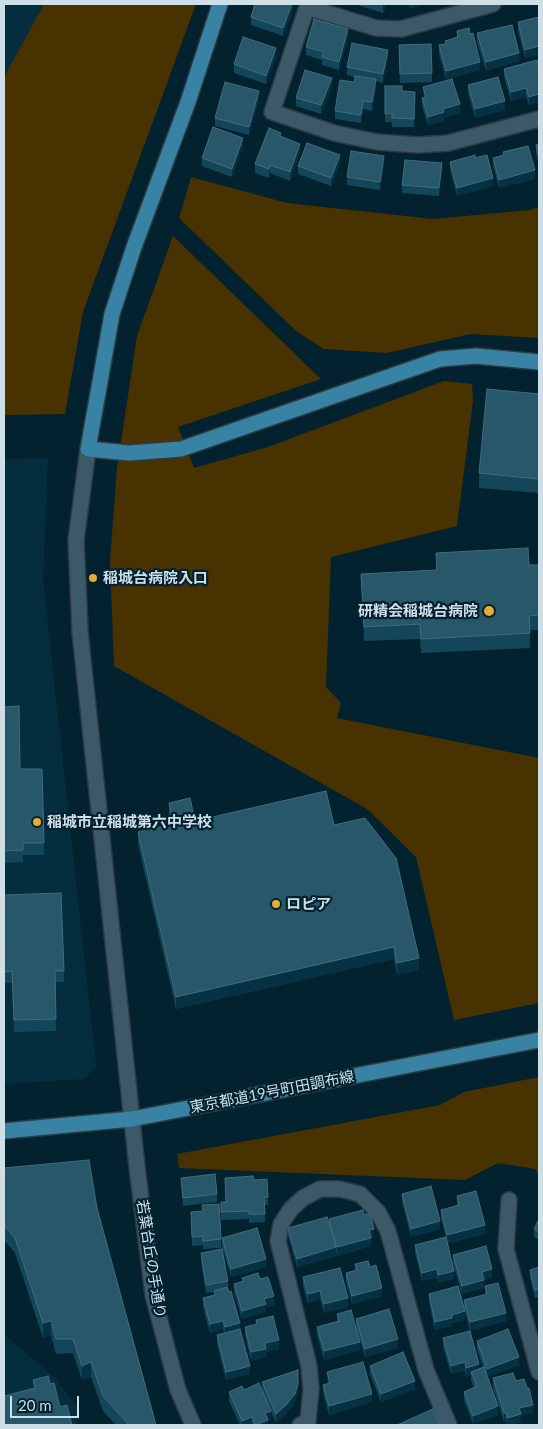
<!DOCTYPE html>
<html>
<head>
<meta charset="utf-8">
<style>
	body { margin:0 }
	#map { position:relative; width:543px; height:1429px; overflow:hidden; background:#03222f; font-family:Lato,sans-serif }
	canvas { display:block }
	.frame { position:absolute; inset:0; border:5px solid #cfdfe8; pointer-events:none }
	.scale { position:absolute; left:10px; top:1396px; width:69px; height:22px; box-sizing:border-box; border:2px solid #cfdfe8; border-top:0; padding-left:6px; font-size:15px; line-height:18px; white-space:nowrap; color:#cfdfe8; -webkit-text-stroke:4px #03222f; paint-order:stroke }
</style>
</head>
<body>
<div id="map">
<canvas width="543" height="1429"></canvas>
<div class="frame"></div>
<div class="scale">20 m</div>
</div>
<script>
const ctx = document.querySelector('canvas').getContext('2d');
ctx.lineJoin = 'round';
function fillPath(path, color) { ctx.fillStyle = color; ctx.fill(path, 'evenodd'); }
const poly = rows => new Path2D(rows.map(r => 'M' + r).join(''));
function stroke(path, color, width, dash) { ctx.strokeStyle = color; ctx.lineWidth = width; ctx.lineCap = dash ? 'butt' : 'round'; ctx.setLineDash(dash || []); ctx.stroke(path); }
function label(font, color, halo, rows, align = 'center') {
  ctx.font = font + ' Lato,"Noto Sans JP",sans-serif'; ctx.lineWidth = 4.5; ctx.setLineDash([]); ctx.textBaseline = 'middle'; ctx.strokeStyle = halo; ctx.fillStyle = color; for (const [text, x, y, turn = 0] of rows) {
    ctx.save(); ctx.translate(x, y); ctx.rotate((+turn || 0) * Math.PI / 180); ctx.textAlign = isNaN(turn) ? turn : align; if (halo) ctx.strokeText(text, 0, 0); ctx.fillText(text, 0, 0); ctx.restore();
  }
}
fillPath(poly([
	[4,4,44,4,4,77],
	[48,458,43,579,96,1065,85,1079,4,1084,4,459],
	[4,1334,55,1378,80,1410,76,1422,77,1425,4,1425]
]), '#042e3d');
fillPath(poly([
	[44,4,196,4,83,312,65,414,4,415,4,77],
	[191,177,287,203,433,219,530,210,539,207,539,338,470,334,387,353,324,349,296,331,179,218],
	[173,236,321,379,178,427,194,468,268,447,444,381,472,384,473,401,457,526,331,557,326,687,341,703,337,718,539,758,539,1003,454,1020,416,857,367,809,114,666,110,561,117,468,137,336],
	[539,1077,539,1178,536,1169,498,1163,465,1180,179,1168,177,1154,440,1105,464,1092]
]), '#483200');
const minor = poly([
	[493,4,401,29,376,28,307,7,272,112,334,133,377,142,418,145,448,143,539,119],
	[88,449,76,540,80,632,137,1167,153,1295,178,1390,193,1425],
	[509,1200,506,1249,539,1372],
	[300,1425,308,1421,311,1389,309,1366,278,1241,281,1224,291,1209,303,1198,320,1189,340,1189,360,1194,378,1212,388,1231,426,1370,449,1425]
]);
const major = poly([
	[220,4,188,102,134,247,112,314,88,449,129,453,181,449,440,359,476,356,539,362],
	[4,1131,132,1119,539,1040]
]);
stroke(minor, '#2e3a43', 18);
stroke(major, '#2e3a43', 18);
stroke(minor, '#3b5968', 15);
stroke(major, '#3883a3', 15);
fillPath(poly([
	[293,4,293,9,283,36,251,25,251,17],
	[354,4,387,4,383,13],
	[539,17,539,54,525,58,518,31,518,22],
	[457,31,480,70,446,79,439,54,439,45,445,44,445,41,457,38],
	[477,33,519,61,486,71,477,42],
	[348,37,339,70,322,65,322,60,306,55,306,47],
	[431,44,432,82,400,83,399,45],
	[276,57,266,84,234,73,234,64],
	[388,58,383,83,376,81,376,88,372,111,363,109,361,123,335,119,335,111,354,82,355,77,347,75,347,67],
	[504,69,539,69,539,102,529,105,526,97,511,101,504,77],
	[468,85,505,110,475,118,468,93],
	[332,86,321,114,296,106,296,98],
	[385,86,402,91,415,92,414,127,392,127,392,122,385,122],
	[423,87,460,113,444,117,444,121,428,125,422,106,422,98,424,97],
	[259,99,249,135,215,126,215,118],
	[281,137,300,152,290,181,270,173,269,178,255,173,255,164],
	[539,144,539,166,536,153,536,145],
	[243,146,232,177,202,166,202,158],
	[503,152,535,179,499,188,493,166,493,158,503,155],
	[475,158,493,186,457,196,450,170,450,162],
	[340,163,331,186,298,174,298,166],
	[384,165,380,190,347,185,347,177],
	[442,171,439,196,402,193,402,185],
	[539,394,539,493,479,488,479,473],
	[436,553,529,565,539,565,539,630,530,630,530,648,421,653,420,639,364,641,361,574,436,570],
	[4,707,20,769,44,843,44,855,23,855,23,862,4,863],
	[169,803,195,821,334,825,419,970,397,975,394,959,176,1009,138,844,138,832,171,825,169,815],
	[4,895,64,971,64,982,55,982,56,1031,14,1032,12,983,4,983],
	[4,1168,97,1208,156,1425,116,1425,103,1411,91,1377,82,1380,73,1353,56,1354,51,1335,43,1338,15,1253,4,1240],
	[181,1178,217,1194,217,1202,183,1206,181,1186],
	[225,1178,254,1180,268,1197,268,1205,265,1205,265,1222,249,1223,249,1219,221,1220,221,1202,226,1202],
	[402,1194,440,1229,411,1237,402,1202],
	[457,1196,485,1234,448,1243,454,1279,438,1283,437,1277,422,1281,415,1253,415,1245,446,1237,441,1218,441,1210,457,1205],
	[202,1205,221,1239,221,1248,203,1249,203,1245,192,1246,191,1212,202,1211],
	[329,1219,374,1237,371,1238,371,1246,337,1256,336,1251,336,1256,297,1267,288,1236,288,1228,329,1224],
	[539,1219,539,1240,534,1237,534,1229],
	[222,1238,266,1267,231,1277,222,1247],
	[201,1253,228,1281,228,1288,240,1329,250,1374,226,1380,217,1343,217,1335,224,1333,223,1329,210,1333,203,1307,203,1298,214,1295,214,1292,206,1293,201,1261],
	[453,1255,492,1278,484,1280,484,1288,462,1294,453,1263],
	[355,1264,370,1267,382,1296,352,1304,346,1282,346,1273,355,1271],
	[539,1267,539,1297,535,1298,530,1278,530,1270],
	[303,1277,348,1307,324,1313,320,1299,308,1303,303,1286],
	[242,1278,260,1279,274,1305,266,1307,266,1312,242,1319,234,1293,234,1284,242,1282],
	[485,1286,506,1321,470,1331,465,1311,465,1320,452,1323,452,1326,435,1330,429,1302,429,1294,464,1308,464,1300,485,1295],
	[337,1314,356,1327,356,1319,398,1348,365,1357,357,1331,360,1350,324,1360,317,1335,317,1327,337,1321],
	[256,1320,279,1349,266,1352,266,1357,251,1361,245,1335,245,1327,256,1325],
	[443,1338,479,1369,483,1367,477,1349,477,1341,519,1365,487,1377,498,1415,473,1424,464,1400,464,1392,474,1388,471,1380,471,1375,466,1377,465,1371,451,1374,443,1347],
	[370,1366,415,1389,381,1402,370,1374],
	[298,1370,298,1392,295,1402,286,1414,276,1423,271,1412,271,1419,268,1420,268,1425,240,1425,229,1401,229,1392,244,1390,262,1388,262,1382],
	[327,1372,372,1402,329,1415,323,1393,323,1385,328,1384],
	[493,1378,516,1381,533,1413,521,1416,521,1422,511,1425,507,1425,506,1421,504,1422,493,1387]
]), '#14465a');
fillPath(poly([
	[292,4,293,4,293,9,283,36,283,28],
	[384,4,387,4,383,13,383,5],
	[409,4,427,4,409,9],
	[348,29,348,37,339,70,339,62],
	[539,46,539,54,525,58,525,50],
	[276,48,276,57,266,84,266,76],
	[388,50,388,58,383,83,383,74],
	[519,53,519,61,486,71,486,62],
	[480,62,480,70,446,79,446,71],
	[332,78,332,86,321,114,321,105],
	[376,79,376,88,372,111,372,102],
	[526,88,526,97,511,101,511,92],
	[259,91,259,99,249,135,249,127],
	[539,94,539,102,529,105,529,97],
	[363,101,363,109,361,123,361,115],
	[505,101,505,110,475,118,475,109],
	[460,104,460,113,444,117,444,121,428,125,428,117,443,109],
	[243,138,243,146,232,177,232,169],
	[300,144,300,152,290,181,290,172],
	[340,155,340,163,331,186,331,178],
	[384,156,384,165,380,190,380,182],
	[442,163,442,171,439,196,439,188],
	[270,165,270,173,269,178,269,169],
	[535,170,535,179,499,188,499,180],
	[493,178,493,186,457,196,457,188],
	[394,947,394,959,176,1009,176,997],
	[419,958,419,970,397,975,397,963],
	[440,1221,440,1229,411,1237,411,1229],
	[485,1225,485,1234,447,1243,447,1235],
	[374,1229,374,1237,371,1238,371,1246,337,1256,337,1247,369,1230],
	[336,1247,336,1256,297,1267,297,1259],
	[266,1259,266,1267,231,1277,231,1269],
	[437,1269,437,1277,422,1281,422,1273],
	[492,1269,492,1278,482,1280,482,1272],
	[454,1271,454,1279,438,1283,438,1275],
	[484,1280,484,1288,462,1294,462,1286],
	[382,1288,382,1296,352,1304,352,1296],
	[320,1291,320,1299,308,1303,308,1294],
	[274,1296,274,1305,266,1307,266,1312,242,1319,242,1311,264,1299],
	[348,1298,348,1307,324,1313,324,1304],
	[465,1311,465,1320,452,1323,452,1326,435,1330,435,1322,452,1315],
	[506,1313,506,1321,470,1331,470,1322],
	[51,1321,51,1335,43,1338,43,1323],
	[223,1321,223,1329,210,1333,210,1324],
	[240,1323,240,1331,225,1335,225,1327],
	[398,1339,398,1348,365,1357,365,1349],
	[279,1340,279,1349,266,1352,266,1357,251,1361,251,1352,265,1343],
	[360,1342,360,1350,324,1360,324,1351],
	[519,1357,519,1365,487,1377,487,1369],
	[91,1362,91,1377,82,1380,82,1366],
	[465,1362,465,1371,451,1374,451,1366],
	[479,1364,479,1373,471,1372,471,1375,466,1377,466,1368],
	[250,1366,250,1374,226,1380,226,1372],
	[415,1381,415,1389,381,1402,381,1394],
	[298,1384,298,1392,295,1402,286,1414,276,1423,276,1414],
	[372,1394,372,1402,329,1415,329,1406],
	[533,1405,533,1413,521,1416,521,1422,511,1425,507,1425,507,1418,519,1408],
	[498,1406,498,1415,473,1424,473,1416],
	[271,1411,271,1419,268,1420,268,1425,256,1425,265,1413],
	[504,1413,506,1413,506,1421,504,1422],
	[252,1417,252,1425,242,1425,242,1421]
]), '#053142');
const building = poly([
	[255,4,292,4,283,28,251,17,255,4],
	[539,17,539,46,525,50,518,22,539,17],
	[314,19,348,29,339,62,322,57,324,52,306,47,314,19],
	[512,25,519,53,486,62,477,33,512,25],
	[469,28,470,34,473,33,480,62,446,71,439,45,446,44,445,41,458,37,457,31,469,28],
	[243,37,276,48,266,76,234,64,243,37],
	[352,43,388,50,383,74,347,67,352,43],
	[431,44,432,73,400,74,399,45,431,44],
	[537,60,539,69,539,94,529,97,526,88,511,92,504,69,537,60],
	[305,70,332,78,321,105,296,98,305,70],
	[355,76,376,79,372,102,363,101,361,115,335,111,340,80,354,82,355,76],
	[498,77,505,101,475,109,468,85,498,77],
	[452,79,460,104,443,109,444,112,428,117,422,98,426,97,423,87,452,79],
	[225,82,259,91,249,127,215,118,225,82],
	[385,86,402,86,402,91,415,92,414,119,392,118,392,113,385,114,385,86],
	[213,127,243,138,232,169,202,158,213,127],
	[269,128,281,133,280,136,300,144,290,172,270,165,269,169,255,164,269,128],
	[307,143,340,155,331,178,298,166,307,143],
	[539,144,539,157,536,145,539,144],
	[528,146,535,170,499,180,493,158,504,155,503,152,528,146],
	[351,151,384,156,380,182,347,177,351,151],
	[475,155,475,158,487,155,493,178,457,188,450,162,475,155],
	[405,160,442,163,439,188,402,185,405,160],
	[487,389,539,394,539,479,479,473,487,389],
	[528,548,529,565,539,565,539,615,529,616,530,633,421,639,420,624,364,627,361,574,437,570,436,553,528,548],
	[19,706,20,769,42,769,44,843,23,843,23,850,4,851,4,707,19,706],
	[326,791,334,825,365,818,396,858,419,958,397,963,394,947,176,997,138,832,173,824,169,803,190,798,195,821,326,791],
	[61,893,64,971,55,971,56,1019,14,1020,12,971,4,972,4,895,61,893],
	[89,1160,97,1208,156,1425,129,1425,103,1396,91,1362,82,1366,73,1339,56,1339,51,1321,43,1323,15,1238,4,1225,4,1168,89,1160],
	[215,1174,217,1194,183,1198,181,1178,215,1174],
	[253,1176,254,1180,267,1179,268,1197,264,1197,265,1214,249,1214,249,1211,221,1212,221,1202,226,1202,225,1178,253,1176],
	[431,1186,440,1221,411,1229,402,1194,431,1186],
	[476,1191,485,1225,447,1235,441,1210,459,1205,457,1196,476,1191],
	[219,1204,221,1239,203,1241,203,1236,192,1237,191,1212,203,1211,202,1205,219,1204],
	[363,1210,364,1215,370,1213,374,1229,369,1230,371,1238,337,1247,329,1219,363,1210],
	[327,1217,336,1247,297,1259,288,1228,327,1217],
	[539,1219,539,1232,534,1229,539,1219],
	[257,1228,266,1259,231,1269,222,1238,257,1228],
	[446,1237,454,1271,438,1275,437,1269,422,1273,415,1245,446,1237],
	[486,1246,492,1269,482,1272,484,1280,462,1286,453,1255,486,1246],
	[222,1249,228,1281,206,1285,201,1253,222,1249],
	[368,1261,370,1267,376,1265,382,1288,352,1296,346,1273,357,1270,355,1264,368,1261],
	[539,1267,539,1289,535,1290,530,1270,539,1267],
	[340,1268,348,1298,324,1304,320,1291,308,1294,303,1277,340,1268],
	[258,1273,260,1279,268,1277,274,1296,264,1299,266,1304,242,1311,234,1284,244,1281,242,1278,258,1273],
	[498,1283,506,1313,470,1322,464,1300,487,1294,485,1286,498,1283],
	[458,1286,465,1311,452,1315,452,1318,435,1322,429,1294,458,1286],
	[227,1287,229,1292,231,1291,240,1323,225,1327,223,1321,210,1324,203,1298,215,1295,214,1291,227,1287],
	[389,1309,398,1339,365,1349,356,1319,389,1309],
	[351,1310,360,1342,324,1351,317,1327,339,1321,337,1314,351,1310],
	[273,1316,279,1340,265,1343,266,1349,251,1352,245,1327,257,1324,256,1320,273,1316],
	[240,1329,250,1366,226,1372,217,1335,240,1329],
	[508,1329,519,1357,487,1369,477,1341,508,1329],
	[470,1331,479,1364,466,1368,465,1362,451,1366,443,1338,470,1331],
	[403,1352,415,1381,381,1394,370,1366,403,1352],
	[363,1362,372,1394,329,1406,323,1385,330,1383,327,1372,363,1362],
	[484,1367,498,1406,473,1416,464,1392,477,1386,471,1372,484,1367],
	[298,1370,298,1384,295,1394,286,1405,276,1414,262,1382,298,1370],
	[513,1373,516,1381,524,1379,527,1388,529,1388,533,1405,519,1408,521,1414,507,1418,506,1413,504,1413,493,1378,513,1373],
	[48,1376,50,1384,54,1383,60,1407,67,1405,72,1425,4,1425,4,1396,35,1388,33,1380,48,1376],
	[259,1383,271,1411,265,1413,268,1420,255,1425,252,1417,242,1421,229,1392,242,1386,244,1390,259,1383],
	[433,1409,440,1425,397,1425,433,1409]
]);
fillPath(building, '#285769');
stroke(building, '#426c7d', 1);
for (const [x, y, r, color] of [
	[93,578,5,"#e5ad35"],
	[489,611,6,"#e5ad35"],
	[37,822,5,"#e5ad35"],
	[276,904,5,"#e5ad35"]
]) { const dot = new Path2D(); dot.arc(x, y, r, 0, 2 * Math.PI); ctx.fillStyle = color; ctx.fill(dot); stroke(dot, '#03222f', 2); }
label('bold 15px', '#cfdfe8', '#03222f', [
	["稲城台病院入口",103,578],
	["研精会稲城台病院",478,611,"right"],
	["稲城市立稲城第六中学校",47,822],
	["ロピア",286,904]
], 'left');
label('15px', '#cfdfe8', '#03222f', [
	["東京都道19号町田調布線",272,1092,-11],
	["若葉台丘の手通り",151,1259,81]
]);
</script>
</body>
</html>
